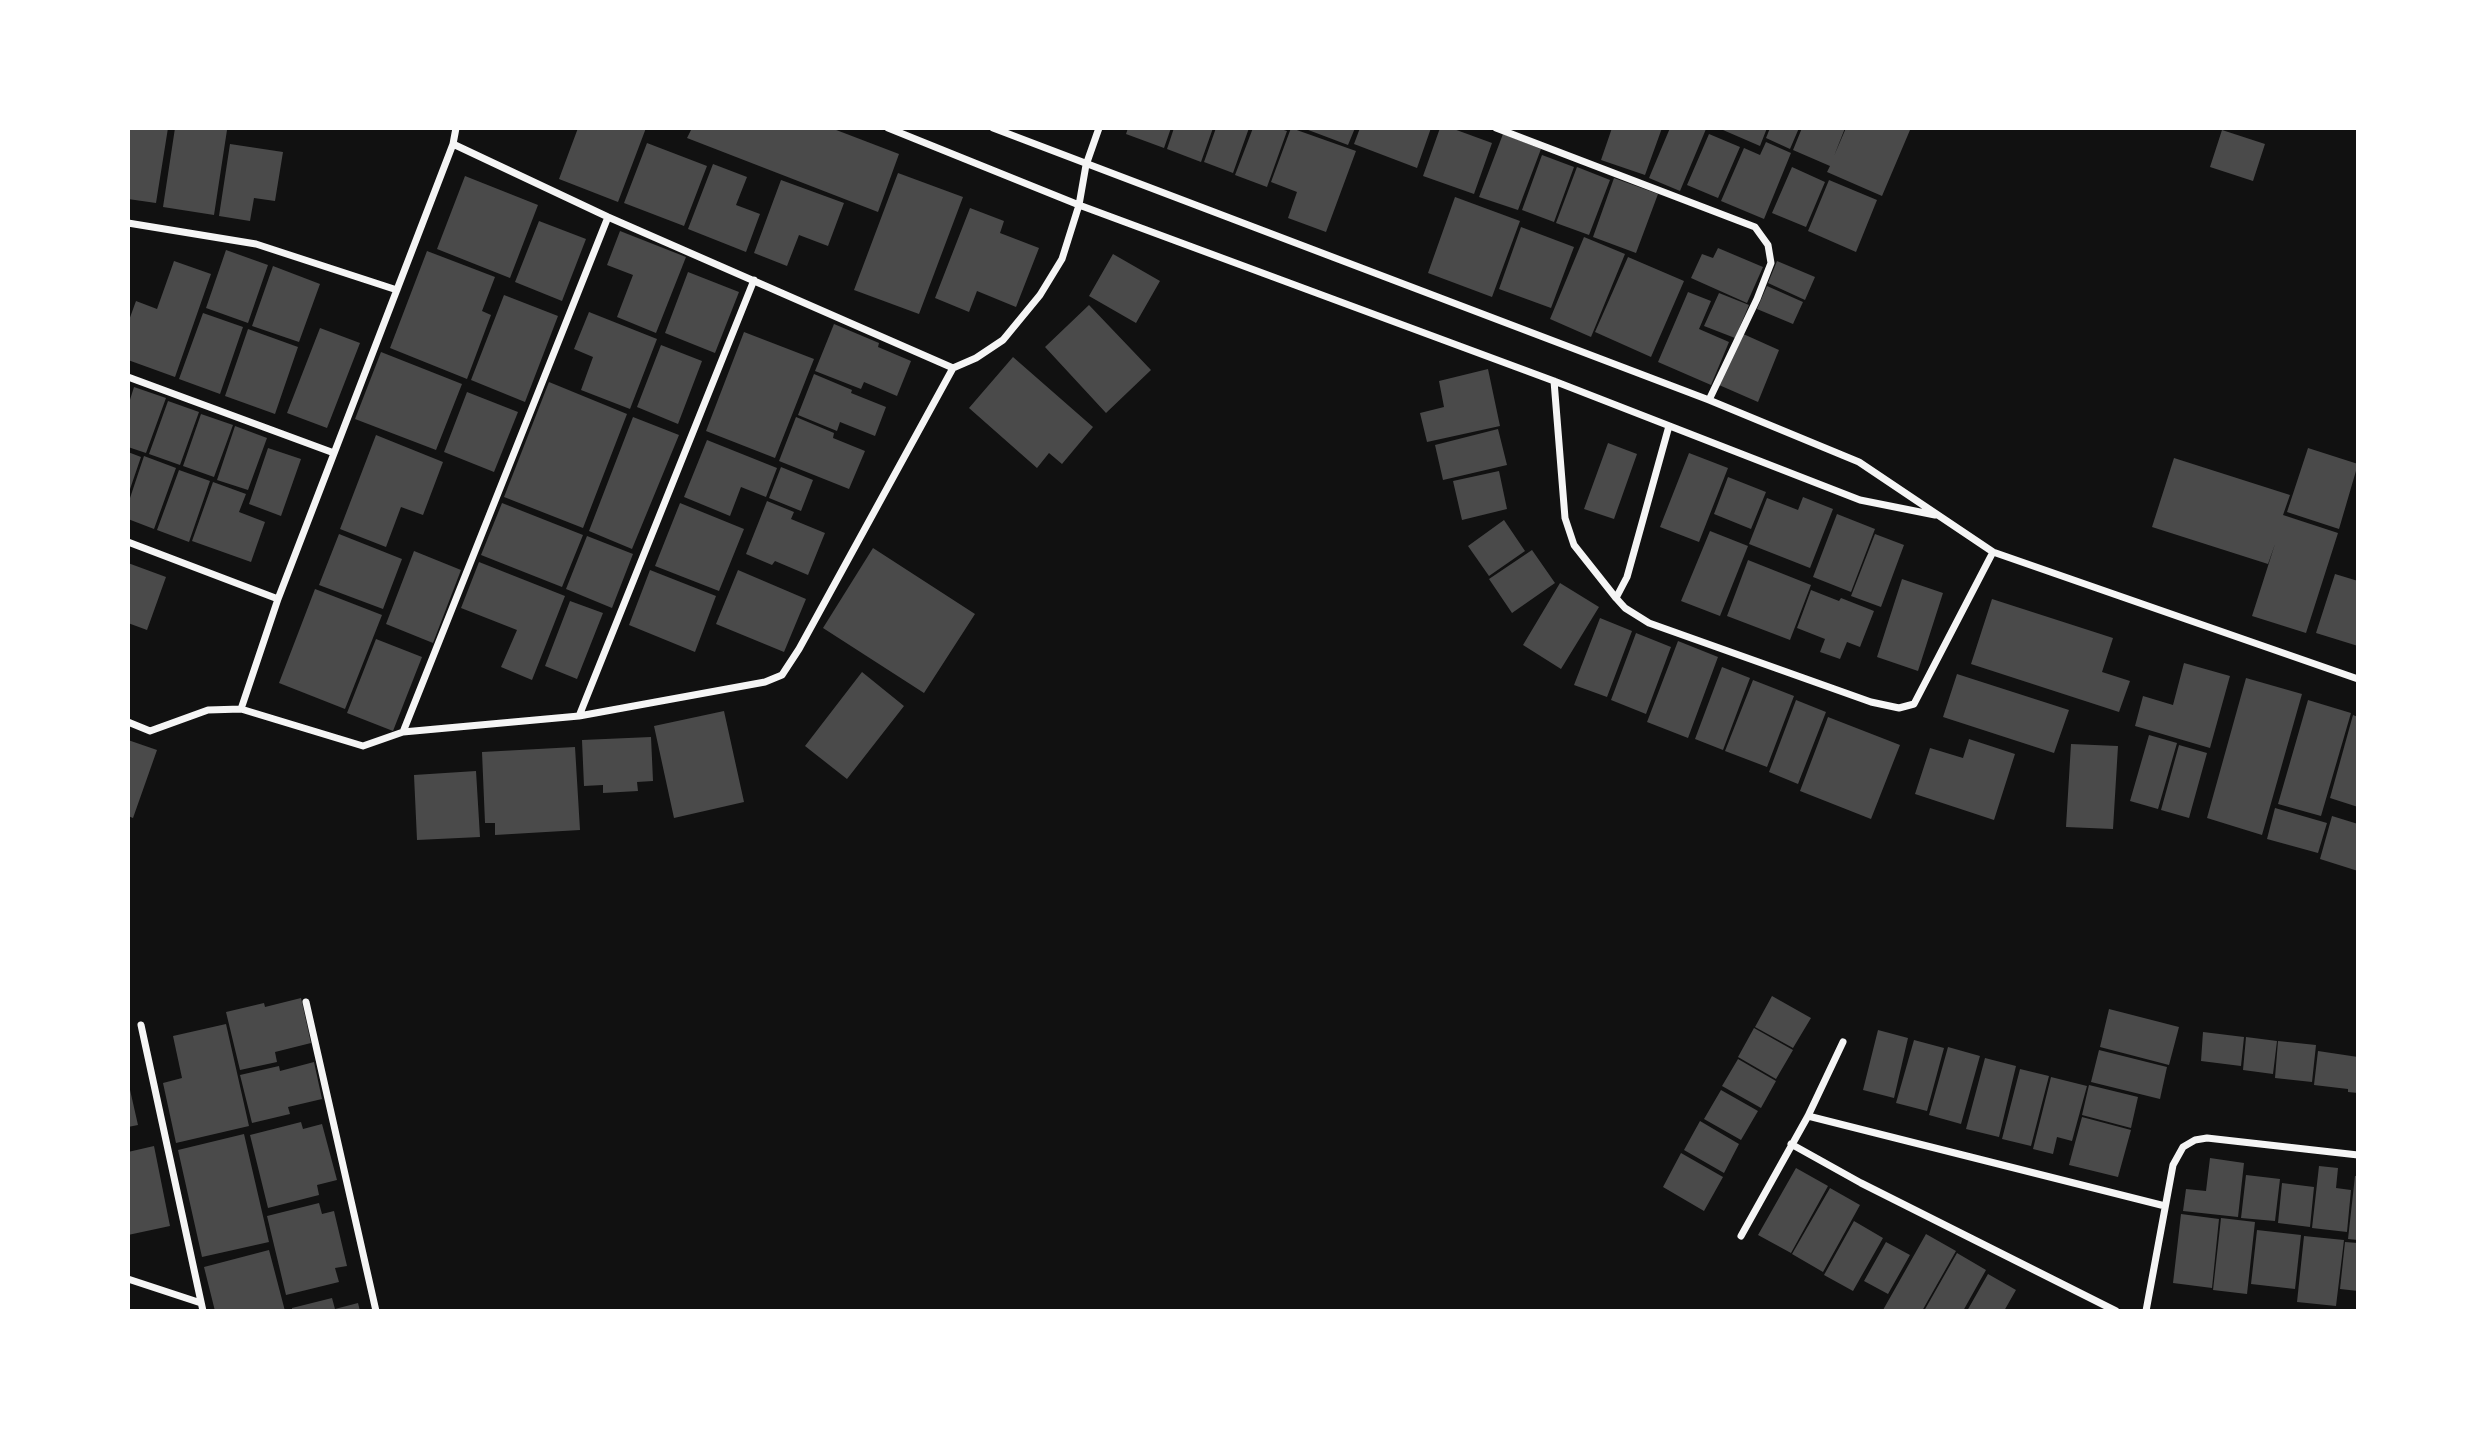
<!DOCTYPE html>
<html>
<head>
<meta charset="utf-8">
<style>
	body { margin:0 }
	#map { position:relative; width:2486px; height:1439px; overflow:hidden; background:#111; font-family:"Nunito Sans",sans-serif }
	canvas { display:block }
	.frame { position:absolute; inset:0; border:130px solid #fff; pointer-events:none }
</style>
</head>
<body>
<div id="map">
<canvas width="2486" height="1439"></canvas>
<div class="frame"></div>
</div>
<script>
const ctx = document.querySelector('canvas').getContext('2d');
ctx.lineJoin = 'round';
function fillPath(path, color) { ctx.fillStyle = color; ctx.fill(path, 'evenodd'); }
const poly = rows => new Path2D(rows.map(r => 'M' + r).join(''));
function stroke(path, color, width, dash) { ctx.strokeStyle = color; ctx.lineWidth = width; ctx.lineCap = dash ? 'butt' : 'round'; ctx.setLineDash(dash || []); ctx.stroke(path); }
fillPath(poly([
	[128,128,168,128,156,203,128,199],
	[175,128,227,130,214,215,163,207],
	[578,128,646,128,618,202,559,179],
	[692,128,831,128,899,154,878,212,687,138],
	[1128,128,1171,128,1164,148,1126,134],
	[1174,128,1213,128,1201,162,1167,149],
	[1216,128,1249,128,1233,173,1204,162],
	[1253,128,1277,128,1287,131,1267,187,1235,175],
	[1291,128,1356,151,1326,232,1288,218,1297,192,1271,182],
	[1303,128,1355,128,1348,145],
	[1360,128,1431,128,1417,168,1354,144],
	[1440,128,1451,128,1492,143,1474,194,1423,176],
	[1612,128,1662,128,1645,175,1601,160],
	[1670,128,1706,129,1680,191,1649,178],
	[1724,128,1767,128,1760,146,1723,130],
	[1770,128,1799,128,1790,149,1766,138],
	[1802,128,1845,128,1834,156,1846,128,1910,130,1882,196,1827,172,1830,166,1793,150],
	[2222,130,2265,144,2253,181,2210,167],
	[1503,134,1541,149,1518,210,1479,197],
	[1709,134,1740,147,1718,198,1687,185],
	[1766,142,1791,153,1764,219,1721,201,1744,148,1760,155],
	[647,143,707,166,684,226,624,203],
	[230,144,283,152,275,201,254,198,250,221,219,216],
	[1542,155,1574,167,1554,222,1522,210],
	[713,164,747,177,736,205,760,214,746,252,688,229],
	[1577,167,1610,180,1589,235,1556,223],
	[1792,167,1825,182,1806,227,1772,213],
	[898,173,963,197,919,314,854,290],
	[465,176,538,205,510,278,437,249],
	[1614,178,1658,194,1636,253,1593,237],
	[781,180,844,203,828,246,799,235,787,266,754,253],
	[1829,180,1877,200,1856,252,1808,231],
	[1455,197,1520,221,1492,297,1428,273],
	[970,208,1004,221,1000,233,1039,248,1016,307,977,291,969,312,935,298],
	[539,221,586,239,562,301,515,282],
	[1521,227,1574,247,1551,308,1499,289],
	[620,231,686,257,656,333,617,317,633,275,607,265],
	[1584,237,1625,254,1591,337,1550,319],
	[1718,248,1763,267,1747,303,1691,278,1702,254,1713,258],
	[226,250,268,265,248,323,206,308],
	[427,251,495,277,482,311,491,315,467,379,390,348],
	[1113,254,1160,281,1136,323,1089,296],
	[1628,257,1684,281,1651,357,1595,332],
	[174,261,211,274,175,377,128,360,128,323,136,301,157,309],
	[1777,261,1815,277,1805,300,1768,283],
	[273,266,320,284,299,342,252,326],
	[688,272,739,292,715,353,665,333],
	[1767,286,1803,302,1793,324,1757,309],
	[1688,292,1711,301,1699,329,1729,342,1711,385,1658,362],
	[1719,293,1749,305,1735,338,1704,326],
	[504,295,558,316,525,402,471,380],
	[1089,305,1151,370,1106,413,1045,347],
	[589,312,657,339,630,409,581,390,593,357,574,349],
	[203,313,243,327,220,394,179,379],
	[834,324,879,343,878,347,911,361,897,396,864,382,861,389,815,371],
	[320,328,360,343,327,428,287,413],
	[248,329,298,347,275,414,225,396],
	[744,332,814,359,775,458,706,431],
	[1741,333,1779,350,1758,402,1719,385],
	[661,345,702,361,678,424,637,407],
	[381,352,462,384,436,450,355,419],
	[1013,357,1093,427,1062,464,1049,453,1037,468,969,408],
	[1488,369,1500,426,1427,442,1420,413,1444,407,1439,381],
	[814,374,852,390,851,393,886,407,875,436,840,422,837,431,798,415],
	[549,382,627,414,583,528,504,497],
	[134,387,166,398,146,453,128,447,128,406],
	[467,392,518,412,494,472,444,452],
	[168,401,199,412,180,465,149,454],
	[201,414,233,425,214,477,183,466],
	[633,417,679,435,632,549,589,531],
	[796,417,834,433,833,438,865,451,849,489,779,461],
	[235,426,267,438,248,490,217,480],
	[1498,429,1507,465,1443,480,1435,445],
	[376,435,443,462,423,515,401,507,386,547,340,529],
	[707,440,777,468,766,497,741,487,730,516,684,497],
	[1608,443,1637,454,1614,519,1584,509],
	[268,448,301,459,281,516,249,504],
	[2308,448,2358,464,2339,529,2287,512],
	[128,452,141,457,128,495],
	[1689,453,1728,468,1699,542,1660,527],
	[144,456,176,468,154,529,128,519,128,504],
	[2174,458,2290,495,2283,515,2338,533,2306,633,2252,616,2275,544,2268,564,2152,527],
	[781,467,813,480,801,511,769,498],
	[179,470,210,481,189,542,157,530],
	[1499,471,1507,509,1462,520,1453,481],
	[1728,477,1766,492,1751,529,1714,514],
	[213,482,246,494,239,512,265,522,251,562,192,541],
	[1803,497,1833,509,1810,568,1749,544,1767,498,1798,510],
	[767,501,794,512,791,519,825,533,808,575,775,561,772,565,746,554],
	[502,503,583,535,562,587,481,555],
	[680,503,744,529,719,591,655,566],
	[1837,514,1875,529,1851,592,1813,577],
	[1504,520,1525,551,1489,576,1468,546],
	[1710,531,1748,546,1720,616,1681,601],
	[339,534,402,559,383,609,319,585],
	[1875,534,1904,545,1881,607,1851,596],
	[587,536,633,554,612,608,566,589],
	[873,548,975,614,924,693,823,628],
	[1532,550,1555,583,1512,613,1489,579],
	[414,551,461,570,433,643,386,624],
	[1748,560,1811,585,1790,640,1727,616],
	[479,562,565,596,532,680,501,667,517,630,461,608],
	[128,563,166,577,147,630,128,623],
	[650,570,716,596,695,652,629,625],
	[738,570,806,599,784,652,716,624],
	[2335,574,2358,581,2358,646,2316,633],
	[1902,579,1943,593,1918,671,1877,657],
	[1560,583,1599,607,1561,669,1523,645],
	[315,589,382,615,345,709,279,683],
	[1811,590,1839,601,1841,598,1874,611,1860,647,1847,642,1840,659,1820,652,1825,639,1797,628],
	[1992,599,2113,638,2102,672,2130,681,2119,712,1971,664],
	[570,601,603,613,577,679,545,666],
	[1600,618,1632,631,1607,697,1574,685],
	[1636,633,1671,647,1646,714,1611,700],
	[376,639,422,657,393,731,347,713],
	[1678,641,1718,657,1688,738,1647,722],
	[2184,663,2230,676,2210,748,2135,726,2143,696,2173,705],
	[1722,667,1750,678,1723,750,1695,739],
	[862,672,904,706,847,779,805,746],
	[1957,674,2069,710,2054,753,1943,717],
	[2246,678,2302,694,2262,835,2207,818],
	[1753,680,1794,696,1767,767,1725,751],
	[1796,700,1826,712,1798,784,1769,772],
	[2308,700,2351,713,2321,816,2278,804],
	[724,711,744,802,674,818,654,726],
	[2353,715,2358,717,2358,807,2330,798],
	[1828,717,1900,745,1871,819,1800,791],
	[2149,735,2177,743,2158,809,2130,801],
	[651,737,653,781,637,782,638,791,603,793,603,785,584,786,582,740],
	[1969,739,2015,754,1994,820,1915,794,1930,748,1963,758],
	[128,740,157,750,133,818,128,816],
	[2071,744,2118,746,2113,829,2066,827],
	[2179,745,2207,753,2189,818,2161,810],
	[575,747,580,830,495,835,495,823,485,823,482,752],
	[476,771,480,837,417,840,414,775],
	[2275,808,2327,823,2318,853,2267,839],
	[2332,816,2358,824,2358,871,2320,859],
	[1772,996,1811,1018,1793,1048,1755,1027],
	[301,998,311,1043,275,1052,277,1062,240,1070,226,1012,264,1003,265,1007],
	[2109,1009,2179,1027,2169,1065,2100,1047],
	[226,1024,249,1126,176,1143,163,1083,182,1078,173,1036],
	[1754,1028,1793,1050,1776,1079,1738,1057],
	[1878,1030,1908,1038,1894,1098,1863,1090],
	[2203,1032,2244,1037,2241,1066,2201,1061],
	[2246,1037,2277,1041,2273,1074,2243,1070],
	[1914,1040,1944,1048,1927,1111,1896,1103],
	[2278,1041,2316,1045,2312,1082,2275,1078],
	[1948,1047,1980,1056,1961,1124,1929,1115],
	[2099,1050,2167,1067,2160,1099,2091,1082],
	[2318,1051,2358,1057,2358,1093,2348,1092,2348,1089,2314,1085],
	[1985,1058,2016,1066,1999,1137,1966,1129],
	[1738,1059,1776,1081,1761,1108,1722,1086],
	[314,1062,322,1099,288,1107,290,1114,252,1123,240,1075,279,1066,280,1071],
	[2020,1069,2049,1076,2031,1146,2002,1139],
	[2051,1077,2087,1086,2072,1141,2057,1137,2053,1154,2033,1149],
	[128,1081,138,1125,128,1127],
	[2089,1085,2138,1097,2131,1128,2082,1115],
	[1721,1090,1758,1111,1741,1140,1704,1119],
	[2082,1117,2131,1130,2118,1177,2069,1165],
	[1700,1121,1739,1144,1724,1173,1684,1150],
	[301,1122,303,1129,322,1124,337,1180,317,1185,319,1195,268,1208,250,1135],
	[244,1134,269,1242,202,1257,178,1150],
	[154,1146,170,1226,128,1235,128,1152],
	[1681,1153,1723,1177,1704,1211,1663,1187],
	[2210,1158,2244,1163,2238,1217,2183,1211,2186,1189,2206,1191],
	[2319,1166,2338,1168,2336,1188,2351,1190,2347,1232,2312,1228],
	[1796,1168,1828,1186,1791,1253,1758,1235],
	[2246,1175,2280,1179,2275,1221,2241,1218],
	[2355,1176,2358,1176,2358,1240,2348,1239],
	[2282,1183,2314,1187,2310,1227,2278,1223],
	[1830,1188,1860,1205,1823,1272,1792,1254],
	[319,1203,322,1214,334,1211,347,1266,335,1268,339,1282,286,1295,267,1216],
	[2181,1214,2219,1219,2212,1288,2173,1283],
	[2221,1218,2255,1222,2247,1294,2213,1290],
	[1854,1221,1883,1238,1853,1291,1824,1275],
	[2257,1230,2301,1235,2295,1289,2251,1284],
	[1926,1234,1956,1251,1922,1311,1886,1311,1883,1310],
	[2304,1236,2344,1240,2336,1306,2297,1302],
	[1886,1242,1910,1255,1888,1294,1864,1281],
	[2345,1242,2358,1243,2358,1291,2340,1289],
	[269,1250,285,1311,215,1311,204,1267],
	[1957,1253,1986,1270,1963,1311,1924,1311],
	[1988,1274,2016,1290,2004,1311,1967,1311],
	[332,1298,335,1309,358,1303,360,1311,292,1311,292,1308]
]), '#4a4a4a');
stroke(poly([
	[888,128,1079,205,1554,381,1860,500,1935,515],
	[993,128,1709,400,1859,462,1993,552,2358,679],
	[1496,128,1755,227,1768,245,1771,263,1757,299,1709,400],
	[453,144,608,217,953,368],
	[128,223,256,244,397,290],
	[128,377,334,453],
	[1554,381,1565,518,1574,545,1616,598,1625,608,1649,623,1871,702,1899,708,1914,704,1993,552],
	[128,542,278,599],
	[1616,598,1627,577,1669,426],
	[241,709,278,599,453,144,456,128],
	[579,716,754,280],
	[128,722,150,731,208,710,241,709,363,746,403,732,579,716,765,682,782,675,799,649,953,368,976,358,1003,340,1040,295,1062,259,1079,205,1086,165,1099,128],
	[403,732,608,217],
	[306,1002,376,1311],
	[141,1025,203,1311],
	[1808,1116,2165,1206],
	[1791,1144,1861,1183,2116,1311],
	[1741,1236,1808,1116,1843,1042],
	[128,1279,201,1303],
	[2146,1311,2173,1165,2183,1147,2195,1140,2207,1138,2358,1155]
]), '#f5f5f5', 7);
</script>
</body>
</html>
